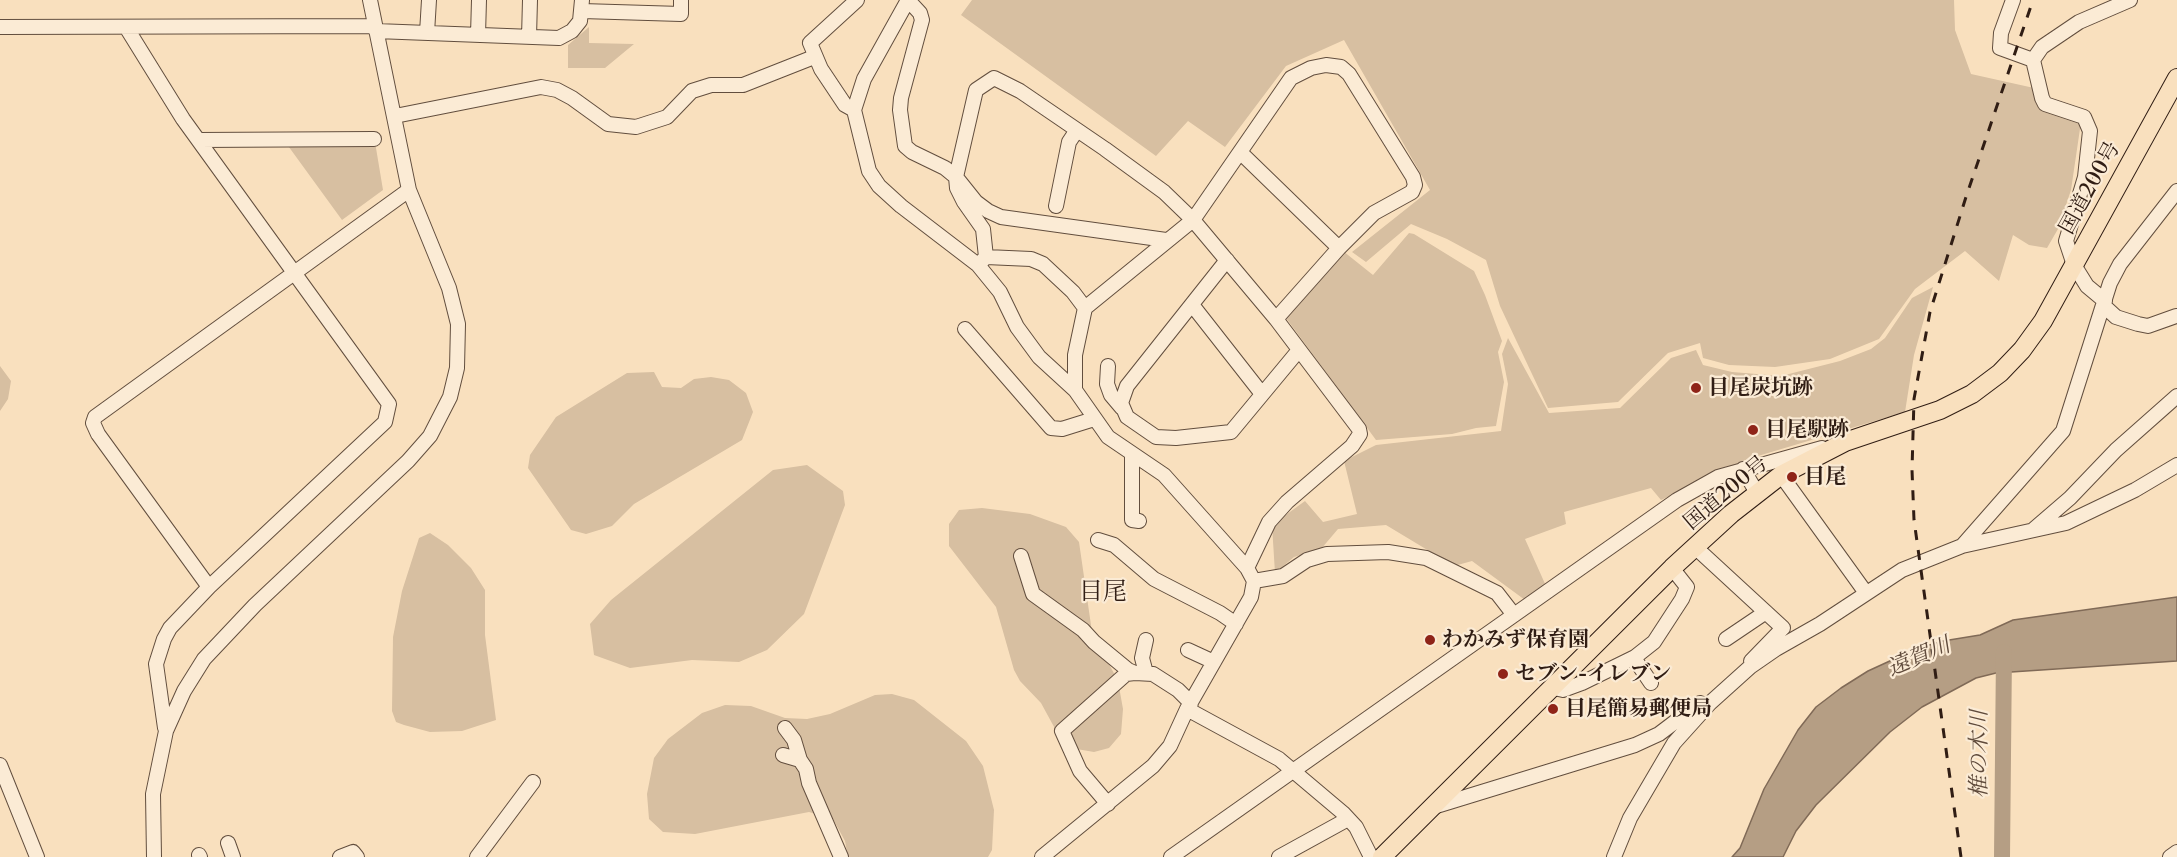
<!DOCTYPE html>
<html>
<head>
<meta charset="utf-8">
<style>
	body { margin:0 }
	canvas { display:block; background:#f9e0be }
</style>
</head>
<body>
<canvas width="2177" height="857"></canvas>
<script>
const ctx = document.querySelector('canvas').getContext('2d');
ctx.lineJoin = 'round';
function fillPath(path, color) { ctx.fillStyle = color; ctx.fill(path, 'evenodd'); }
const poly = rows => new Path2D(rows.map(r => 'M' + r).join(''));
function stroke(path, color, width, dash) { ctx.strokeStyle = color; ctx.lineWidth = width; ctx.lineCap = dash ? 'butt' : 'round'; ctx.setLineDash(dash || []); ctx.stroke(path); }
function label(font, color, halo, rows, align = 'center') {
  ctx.font = font + ' "Libre Caslon Text","Noto Serif JP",serif'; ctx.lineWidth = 4.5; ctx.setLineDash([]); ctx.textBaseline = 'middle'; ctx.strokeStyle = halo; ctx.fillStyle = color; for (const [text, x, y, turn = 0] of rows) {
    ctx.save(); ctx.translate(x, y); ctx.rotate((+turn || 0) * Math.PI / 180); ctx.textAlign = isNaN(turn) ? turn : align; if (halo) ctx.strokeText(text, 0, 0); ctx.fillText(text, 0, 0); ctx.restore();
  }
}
fillPath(poly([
	[972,0,1954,0,1955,30,1971,74,2034,88,2081,122,2071,190,2058,229,2047,248,2029,245,2013,235,1999,281,1965,251,1915,289,1879,339,1830,359,1775,367,1729,365,1703,358,1700,343,1668,353,1618,402,1548,408,1500,306,1486,260,1447,239,1411,224,1366,262,1352,252,1430,190,1344,40,1286,66,1225,147,1188,121,1156,156,961,15],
	[589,27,589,43,634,44,605,68,568,68,568,45],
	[375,142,383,190,342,220,286,143],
	[1409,233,1414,234,1474,271,1485,295,1502,341,1498,352,1504,382,1496,426,1476,428,1452,434,1376,440,1286,318,1343,251,1373,275],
	[1933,287,1914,355,1905,412,1748,459,1661,500,1651,488,1564,512,1566,524,1525,539,1546,586,1525,600,1472,561,1454,566,1386,525,1338,529,1321,549,1294,557,1275,573,1272,525,1305,501,1323,522,1357,514,1344,461,1376,445,1501,431,1508,384,1502,354,1508,338,1549,413,1620,408,1671,358,1696,350,1703,365,1732,372,1781,376,1840,361,1871,349,1885,338,1912,298],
	[0,366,11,381,8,399,0,411],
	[654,372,662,387,681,388,694,379,711,377,729,380,746,393,753,412,742,440,634,504,612,526,586,534,571,530,528,468,530,455,556,417,627,373],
	[807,465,843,491,845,505,804,614,767,650,739,662,692,660,630,668,594,655,590,624,611,600,773,470],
	[982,508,1030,514,1066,527,1079,542,1092,632,1118,681,1123,709,1121,734,1109,748,1094,752,1065,747,1041,703,1020,681,1014,670,996,607,949,546,949,524,959,510],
	[430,533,448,545,471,568,485,590,485,635,496,720,462,731,430,732,404,725,396,722,392,711,393,637,402,591,419,538],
	[892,694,914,700,966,741,983,766,994,810,992,850,988,857,848,857,845,841,833,819,809,812,695,834,663,832,649,819,647,794,654,758,668,739,702,713,725,705,751,706,785,718,807,719,830,714,875,695]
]), '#d7bfa1');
const water = poly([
	[2177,597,2177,661,1996,673,1976,678,1922,707,1890,732,1816,805,1796,831,1783,857,1732,857,1740,848,1764,789,1798,730,1816,707,1841,688,1868,671,1916,649,1943,641,1980,635,2013,620,2177,597]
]);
fillPath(water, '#b59e84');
stroke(water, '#806a57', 1.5);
stroke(poly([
	[2002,857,2004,652]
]), '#b59e84', 16);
const minor = poly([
	[908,0,864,79,854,110,869,171,879,186,901,206,978,265,1000,292,1017,327,1039,357,1075,390,1108,437,1164,475,1247,568,1254,581,1251,597,1187,709,1170,746,1153,766,1042,857],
	[908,0,920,13,922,20,901,98,900,110,905,146,912,152,945,168,956,177,976,202,988,211,1001,217,1166,240],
	[2013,0,2001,33,2000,48,2033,60],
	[582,11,681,14,681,0],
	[0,27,375,26],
	[126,27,183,119,389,404,385,422,209,587,170,628,164,639,156,664,165,728],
	[376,31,559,38,572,31,580,21,582,0],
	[427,33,429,0],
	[478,35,479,0],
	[529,37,530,0],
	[854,110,845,105,821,69,810,43,857,0],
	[395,116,541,87,557,90,572,98,608,124,636,127,667,117,692,91,711,85,743,85,814,57],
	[199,140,374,139],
	[1240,152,1339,248],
	[1056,206,1069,142,1077,130],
	[986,257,1031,259,1043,264,1073,292,1085,308],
	[1227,260,1127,386,1121,403,1127,417,1156,437,1176,438,1231,432,1299,350],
	[978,265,986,257,983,229,964,202,957,188,956,177,976,90,994,78,1020,91,1105,149,1164,192,1193,220,1276,319,1359,429,1360,434,1352,446,1287,502,1269,522,1247,568],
	[2105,301,2087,286,2074,265,2066,241,2085,177,2090,131,2084,117,2045,104,2042,98,2033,60,2042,47,2079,22,2130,0],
	[1193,306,1262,394],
	[2104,306,2116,317,2138,324,2148,326,2176,316],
	[965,329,1051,428,1062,429,1094,419],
	[1108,366,1107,384,1111,395,1122,408],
	[1075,390,1075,355,1085,308,1193,220,1291,78,1311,68,1326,65,1341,67,1349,74,1413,177,1415,185,1412,192,1374,213,1339,248,1276,319],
	[1132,454,1132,520,1139,521],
	[1743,469,1757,493],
	[1781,475,1866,593],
	[2034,529,2070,498,2116,450,2177,396],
	[1098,540,1114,545,1154,579,1220,613,1236,624],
	[1962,546,2063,431,2110,283,2120,264,2177,191],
	[1695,547,1783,628,1751,661],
	[1021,556,1033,594,1083,630,1094,642,1128,670,1135,673,1153,674,1178,690,1191,703],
	[1254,581,1283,576,1307,560,1327,554,1388,552,1426,558,1497,593,1514,615],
	[209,587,98,434,93,423,95,417,409,190],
	[1726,639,1766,612],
	[1188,650,1214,662],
	[1634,658,1651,683],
	[1146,673,1142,658,1146,640],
	[1554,688,1563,690,1582,683,1635,657,1654,642,1682,599,1687,587,1672,568],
	[1187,709,1279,759,1343,813,1356,827,1371,857],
	[785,728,794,740,800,760],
	[783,755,800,760,806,769,809,783,841,857],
	[0,765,37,857],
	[1108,804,1080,771,1062,731,1126,674,1135,673],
	[1433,807,1635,745,1659,734,1700,703],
	[228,843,233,857],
	[199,855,200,857],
	[154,857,153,794,166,731,184,691,204,659,255,605,408,461,430,436,450,397,457,368,458,324,449,288,409,190,370,0],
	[340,857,353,852,357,857],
	[477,857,533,782],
	[1171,857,1677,500,1718,477,1822,448],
	[1279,857,1348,819],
	[1614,857,1630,818,1674,743,1710,703,1750,667,1776,649,1820,624,1902,570,1962,546,2066,523,2135,490,2177,465],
	[2170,857,2177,852]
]);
const highway = poly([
	[1382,857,1672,568,1731,514,1781,475,1845,442,1940,410,1972,394,2000,373,2022,350,2043,321,2177,78]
]);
stroke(minor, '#624e3e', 16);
stroke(highway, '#301d14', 20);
stroke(minor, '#fbebd5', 14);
stroke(highway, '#f9e0be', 18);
stroke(poly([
	[1961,857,1914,520,1912,470,1914,399,1930,312,1966,197,2033,0]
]), '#301d14', 3, [10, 10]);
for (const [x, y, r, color] of [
	[1696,388,6,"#8f2418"],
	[1753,430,6,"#8f2418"],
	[1792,477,6,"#8f2418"],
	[1430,640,6,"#8f2418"],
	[1503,674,6,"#8f2418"],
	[1553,709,6,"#8f2418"]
]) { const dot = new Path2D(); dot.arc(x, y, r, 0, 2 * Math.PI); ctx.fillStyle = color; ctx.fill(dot); stroke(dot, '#fbebd5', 2); }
label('21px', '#301d14', '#fbebd5', [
	["国道200号",2090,188,-61],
	["国道200号",1726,493,-40]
]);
label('bold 21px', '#301d14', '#fbebd5', [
	["目尾炭坑跡",1708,388],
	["目尾駅跡",1765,430],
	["目尾",1804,477],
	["わかみず保育園",1442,640],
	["セブン-イレブン",1515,674],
	["目尾簡易郵便局",1565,709]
], 'left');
label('italic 22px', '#5f4a3b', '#fbebd5', [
	["遠賀川",1919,657,-23],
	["椎の木川",1980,754,-90]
]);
label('24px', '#301d14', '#fbebd5', [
	["目尾",1103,592]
]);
</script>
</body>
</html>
